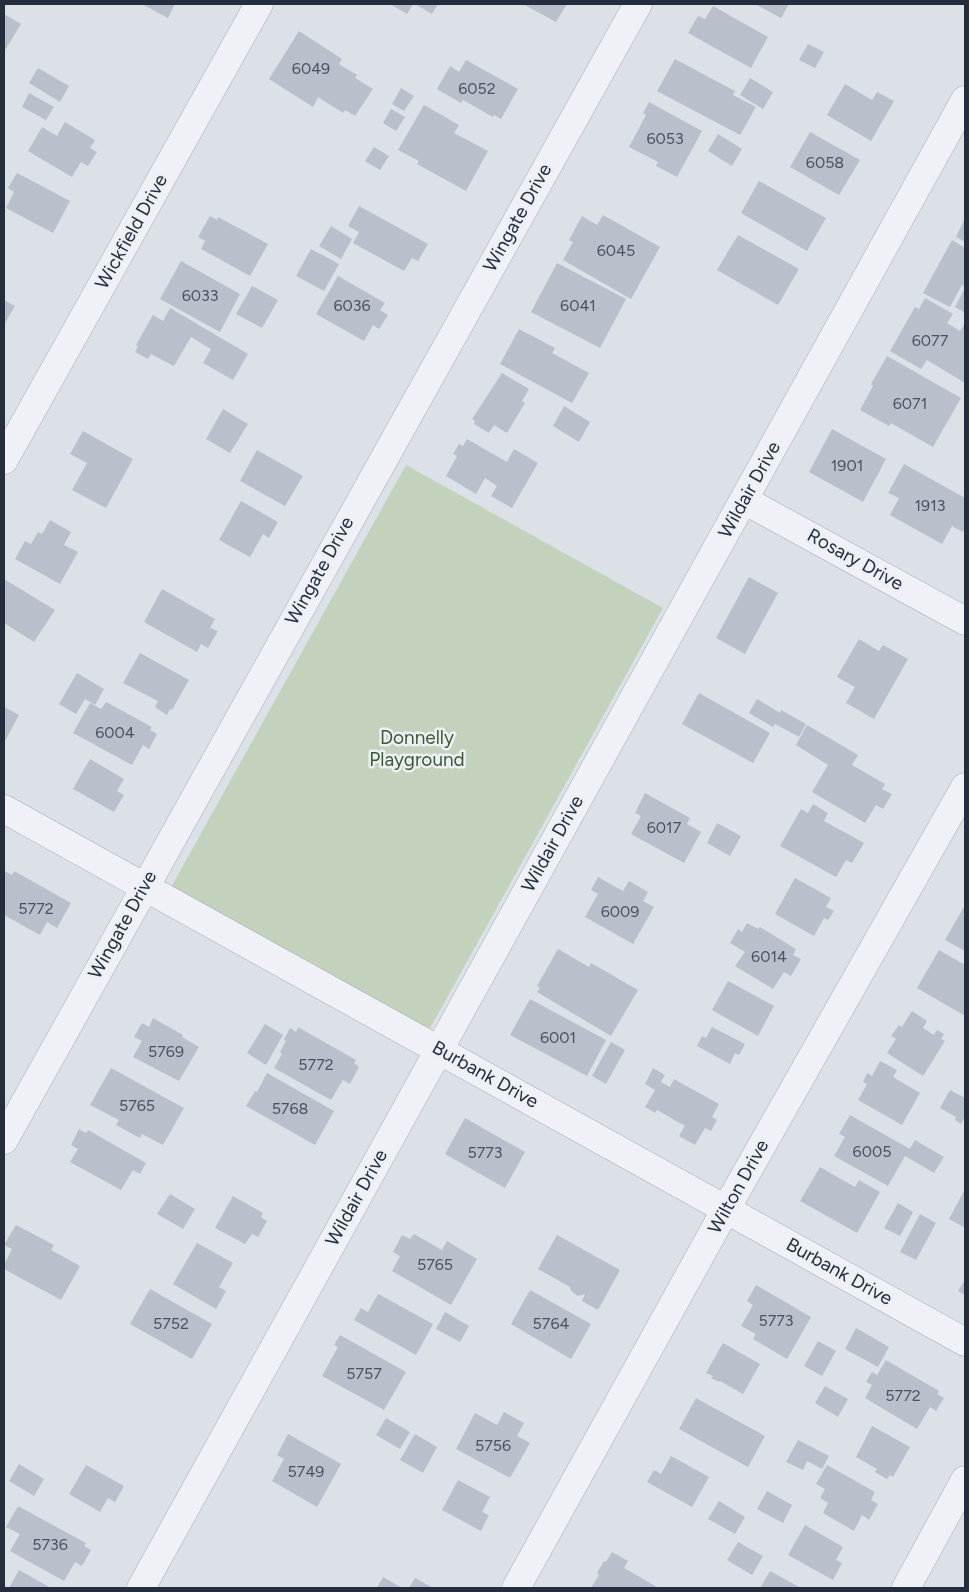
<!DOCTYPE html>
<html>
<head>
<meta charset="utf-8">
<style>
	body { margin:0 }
	#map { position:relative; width:969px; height:1592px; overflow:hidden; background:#dce1e8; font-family:Figtree,sans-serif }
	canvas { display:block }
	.frame { position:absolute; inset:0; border:5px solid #252e3f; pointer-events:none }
</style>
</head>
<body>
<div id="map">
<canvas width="969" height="1592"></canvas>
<div class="frame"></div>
</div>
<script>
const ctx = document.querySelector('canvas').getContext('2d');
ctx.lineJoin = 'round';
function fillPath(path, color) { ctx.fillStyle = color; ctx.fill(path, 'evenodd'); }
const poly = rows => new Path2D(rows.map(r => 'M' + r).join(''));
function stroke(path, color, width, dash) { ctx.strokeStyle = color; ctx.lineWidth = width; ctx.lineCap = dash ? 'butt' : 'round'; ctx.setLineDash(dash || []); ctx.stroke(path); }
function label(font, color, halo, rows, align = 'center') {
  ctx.font = font + ' Figtree,sans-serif'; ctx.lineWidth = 5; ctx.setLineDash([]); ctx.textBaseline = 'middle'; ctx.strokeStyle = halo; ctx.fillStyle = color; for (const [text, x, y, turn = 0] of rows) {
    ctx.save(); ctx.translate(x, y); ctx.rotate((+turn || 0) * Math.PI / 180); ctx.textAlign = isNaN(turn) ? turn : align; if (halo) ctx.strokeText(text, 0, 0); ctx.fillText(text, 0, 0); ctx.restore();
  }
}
fillPath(poly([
	[406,465,663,608,428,1032,170,889]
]), '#c2d2bd');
fillPath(poly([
	[142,4,175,4,168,18],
	[390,4,413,4,407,14],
	[415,4,438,4,432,14],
	[523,4,567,4,556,22],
	[755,4,789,4,781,18],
	[713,6,768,37,751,68,688,33,698,16,705,19],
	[4,14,21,24,4,52],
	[299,31,342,59,339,64,357,75,355,78,373,89,355,116,345,110,343,113,318,97,313,107,269,79],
	[808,44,824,52,815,68,799,60],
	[675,59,735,91,733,95,756,107,740,135,657,91],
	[466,60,518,89,501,119,494,115,493,117,463,100,461,103,437,89,450,66,459,72],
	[38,68,69,86,60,102,29,83],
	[750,78,773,92,763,109,740,95],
	[845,84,872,100,877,92,894,101,871,141,827,115],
	[401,88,414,96,404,111,392,104],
	[29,93,54,107,46,120,22,107],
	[649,102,702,131,677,177,656,166,658,162,629,147,646,115,643,113],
	[424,105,459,125,454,133,488,151,466,191,417,164,419,161,398,150],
	[391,109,405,117,396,131,383,123],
	[65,122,95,140,90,148,97,152,88,166,81,162,72,177,28,151,42,127,57,136],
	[810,132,860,160,839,195,790,167],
	[718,134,742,149,732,166,708,151],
	[374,147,389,156,380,170,365,161],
	[17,173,70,201,53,233,6,208,14,192,8,188],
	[759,181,826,218,807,251,741,213],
	[359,206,428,244,418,261,412,258,404,271,353,243,359,232,348,226],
	[603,215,660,247,631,299,563,260,573,242,569,240,582,216,597,225],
	[210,216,217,220,218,217,268,244,250,276,201,249,205,241,198,237],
	[965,218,965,242,956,237],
	[331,226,352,239,341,259,319,246],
	[738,235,799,269,778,305,717,270],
	[952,240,965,248,965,287,962,285,950,307,923,293],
	[311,249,339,264,324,291,296,276],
	[181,261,240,294,220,332,160,299],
	[557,263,626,299,600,348,531,312],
	[338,276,385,303,380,310,388,315,379,329,373,325,364,341,316,314],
	[252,286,278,300,262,328,236,314],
	[965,288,965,313,955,307],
	[925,298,953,314,947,323,960,331,965,323,965,383,927,360,921,369,890,351,915,307,919,309],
	[4,300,15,306,5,323,4,322],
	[170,308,248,354,233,380,203,363,211,349,191,337,174,366,151,354,148,359,135,352,138,346,136,345,153,315,163,321],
	[519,329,555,348,552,353,589,373,572,403,500,364],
	[887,356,961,398,933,447,891,423,889,426,860,410,873,386,871,384],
	[502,373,529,389,522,401,525,403,507,433,494,425,489,433,474,424,475,421,472,419],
	[564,406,590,422,579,442,553,426],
	[223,409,248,424,230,453,206,439],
	[832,429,886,459,863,502,809,472],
	[83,431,133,459,106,508,72,490,87,463,70,454],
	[467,439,507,462,514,449,538,463,512,508,491,496,497,486,485,478,476,494,446,476,457,456,453,454,459,444,463,446],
	[257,450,303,476,285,506,240,481],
	[904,464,965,498,965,527,963,532,952,526,942,544,890,515,899,498,888,493],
	[241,501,278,522,269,538,263,534,250,557,219,540],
	[50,520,71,532,64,545,78,552,60,584,15,559,25,541,31,544,38,532,42,534],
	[749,577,778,593,745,654,716,638],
	[4,579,55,610,34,642,4,623],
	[162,589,215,619,210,628,218,631,208,648,201,644,197,652,144,622],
	[859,639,879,651,883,645,908,659,874,719,846,703,855,687,837,677],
	[140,653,189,680,172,710,170,709,167,715,155,707,158,701,123,683],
	[77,673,104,689,95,705,85,699,76,714,59,704],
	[699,693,770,733,753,763,682,724],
	[757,699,780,713,781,710,806,724,799,737,775,724,773,727,749,713],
	[106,702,152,727,150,730,157,734,149,749,143,745,132,765,73,733,90,703,101,709],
	[4,707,19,715,4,743],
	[807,725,858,755,852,765,885,784,882,789,892,794,883,809,876,805,865,823,812,792,828,765,796,745],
	[90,759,124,779,117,791,124,795,114,812,73,789],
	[645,793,690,818,687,824,701,832,684,863,631,834,641,816,635,813],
	[813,804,828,813,824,821,864,843,852,863,846,860,836,877,780,846,801,809,808,813],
	[717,823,741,836,730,856,707,843],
	[4,871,12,875,14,871,71,903,57,928,47,922,40,935,4,915],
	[598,877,623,891,629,881,648,892,643,901,654,907,633,944,585,917,598,894,591,890],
	[795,878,831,898,826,907,834,911,828,920,824,918,814,936,775,914],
	[965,905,965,951,945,940],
	[747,923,758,929,760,927,796,949,793,955,801,959,791,976,784,972,773,989,735,966,745,952,730,943,738,929,742,932],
	[558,949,589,967,591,963,638,990,611,1036,537,992,540,988,537,986],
	[939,950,965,965,965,1016,917,988],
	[728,981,774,1006,758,1036,712,1010],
	[530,999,606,1040,587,1076,510,1035],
	[912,1011,927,1021,923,1028,934,1035,937,1030,944,1034,941,1039,945,1041,923,1076,887,1053,896,1039,891,1036,899,1025,902,1027],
	[153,1018,183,1035,182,1037,199,1047,179,1081,133,1057,142,1041,134,1037,142,1023,149,1027],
	[265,1024,283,1035,266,1065,247,1053],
	[298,1027,356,1060,354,1063,359,1067,350,1084,343,1080,331,1100,274,1068,282,1054,280,1052,286,1041,284,1040,290,1028,296,1032],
	[712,1027,745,1044,739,1055,735,1053,730,1064,697,1046,702,1036,706,1038],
	[611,1042,625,1050,606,1084,592,1076],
	[880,1061,897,1070,893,1077,920,1093,902,1125,858,1100,867,1084,863,1082,867,1073,872,1076],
	[111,1068,184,1108,163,1145,142,1134,140,1138,116,1125,119,1120,90,1105],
	[653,1068,665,1075,661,1082,670,1087,674,1079,719,1104,712,1117,717,1120,711,1131,705,1128,695,1145,679,1136,685,1126,657,1110,655,1113,645,1107,655,1090,645,1084],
	[267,1073,334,1111,315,1145,246,1106,255,1091,257,1092],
	[950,1090,965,1098,965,1117,961,1124,955,1120,956,1117,940,1108],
	[850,1115,910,1149,915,1140,944,1157,934,1173,905,1156,888,1186,834,1156,845,1137,839,1134],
	[465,1118,525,1152,505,1188,445,1154],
	[79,1129,86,1133,88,1130,146,1163,140,1174,133,1170,121,1190,70,1162,78,1149,71,1145],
	[820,1167,855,1187,859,1180,880,1192,857,1233,800,1201],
	[965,1189,965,1228,949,1219],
	[170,1194,195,1209,183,1229,157,1214],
	[233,1196,263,1213,261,1217,267,1221,258,1237,252,1234,245,1244,215,1228],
	[898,1203,913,1212,900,1236,884,1228],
	[920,1214,936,1223,916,1260,900,1252],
	[16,1225,54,1245,51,1250,80,1266,61,1300,4,1269,4,1265,12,1249,4,1245],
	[414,1234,442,1250,447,1241,477,1259,451,1305,392,1271,400,1256,393,1252,402,1235,410,1239],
	[557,1235,620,1270,598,1310,582,1301,585,1294,578,1296,571,1291,570,1287,538,1269],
	[197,1243,233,1263,219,1287,226,1291,216,1309,173,1284],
	[965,1280,965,1295,958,1291],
	[756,1285,811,1317,787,1359,753,1339,756,1334,741,1326,753,1305,747,1301],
	[150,1289,212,1324,192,1359,130,1324],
	[530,1290,591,1324,571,1359,511,1324],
	[378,1294,433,1324,416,1355,354,1320,361,1308,368,1312],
	[445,1312,469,1326,460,1342,436,1329],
	[856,1328,889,1347,878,1367,845,1349],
	[340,1335,406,1372,384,1410,322,1376,338,1347,334,1345],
	[818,1341,836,1351,822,1376,804,1366],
	[723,1343,760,1364,743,1394,720,1381,719,1382,711,1378,713,1376,706,1373],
	[886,1360,939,1391,937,1394,944,1398,936,1411,930,1407,917,1429,865,1398,872,1385,866,1382,872,1372,877,1375],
	[825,1386,848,1399,838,1417,815,1403],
	[696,1398,765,1436,748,1467,679,1429],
	[504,1412,524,1423,517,1436,530,1443,510,1478,456,1449,475,1413,497,1425],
	[386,1418,410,1432,400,1449,376,1435],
	[872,1426,910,1447,893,1477,890,1475,887,1479,875,1472,877,1469,856,1457],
	[288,1434,341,1464,317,1507,272,1481,284,1459,277,1455],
	[415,1434,437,1447,423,1473,400,1460],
	[798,1440,829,1456,822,1469,807,1461,803,1470,786,1462],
	[671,1456,709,1477,692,1507,647,1482,654,1470,661,1474],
	[19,1464,44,1479,34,1496,9,1481],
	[86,1465,124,1486,115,1502,108,1498,100,1512,69,1494],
	[827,1465,875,1492,871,1500,878,1504,869,1520,862,1515,854,1531,823,1513,828,1503,820,1498,825,1489,816,1484],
	[458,1480,490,1497,482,1512,489,1515,481,1531,442,1510],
	[767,1491,792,1505,783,1523,757,1509],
	[719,1501,745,1517,735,1534,708,1519],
	[18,1506,86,1543,84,1546,91,1550,82,1566,75,1562,64,1581,10,1551,20,1534,6,1527],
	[805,1525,843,1547,836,1560,842,1563,833,1580,788,1555],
	[738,1542,763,1556,752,1575,727,1560],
	[612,1552,628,1561,624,1568,657,1587,656,1588,591,1588,599,1575,597,1573,604,1561,606,1562],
	[19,1570,51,1588,9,1588],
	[770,1571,801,1588,760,1588],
	[383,1577,402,1588,377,1588],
	[415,1578,433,1588,409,1588]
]), '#b9bfcb');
const minor = poly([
	[4,460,259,4],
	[744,500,965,621],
	[4,809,965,1342],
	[4,1140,638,4],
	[141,1588,965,100],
	[516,1588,726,1209,965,787],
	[906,1588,965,1480]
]);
stroke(minor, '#a5abb5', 29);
stroke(minor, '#eff1f6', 28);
label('16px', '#4a5262', null, [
	["6049",311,69],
	["6052",477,89],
	["6053",665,139],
	["6058",825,163],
	["6045",616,251],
	["6033",200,296],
	["6036",352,306],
	["6041",578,306],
	["6077",930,341],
	["6071",910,404],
	["1901",847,466],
	["1913",930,506],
	["6004",115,733],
	["6017",664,828],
	["5772",36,909],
	["6009",620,912],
	["6014",769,957],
	["6001",558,1038],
	["5769",166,1052],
	["5772",316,1065],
	["5765",137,1106],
	["5768",290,1109],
	["6005",872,1152],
	["5773",485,1153],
	["5765",435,1265],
	["5773",776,1321],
	["5752",171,1324],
	["5764",551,1324],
	["5757",364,1374],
	["5772",903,1396],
	["5756",493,1446],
	["5749",306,1472],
	["5736",50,1545]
]);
label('19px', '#252e3f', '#ecf0f5', [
	["Wingate Drive",518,218,-61],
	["Wickfield Drive",132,232,-61],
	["Wildair Drive",750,490,-61],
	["Rosary Drive",855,560,29],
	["Wingate Drive",320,571,-61],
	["Wildair Drive",553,844,-61],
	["Wingate Drive",123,925,-61],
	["Burbank Drive",485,1075,29],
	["Wilton Drive",739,1187,-61],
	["Wildair Drive",357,1198,-61],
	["Burbank Drive",839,1272,29]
]);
label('19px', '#385c31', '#ecf0f5', [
	["Donnelly",417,738],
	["Playground",417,760]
]);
</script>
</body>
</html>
